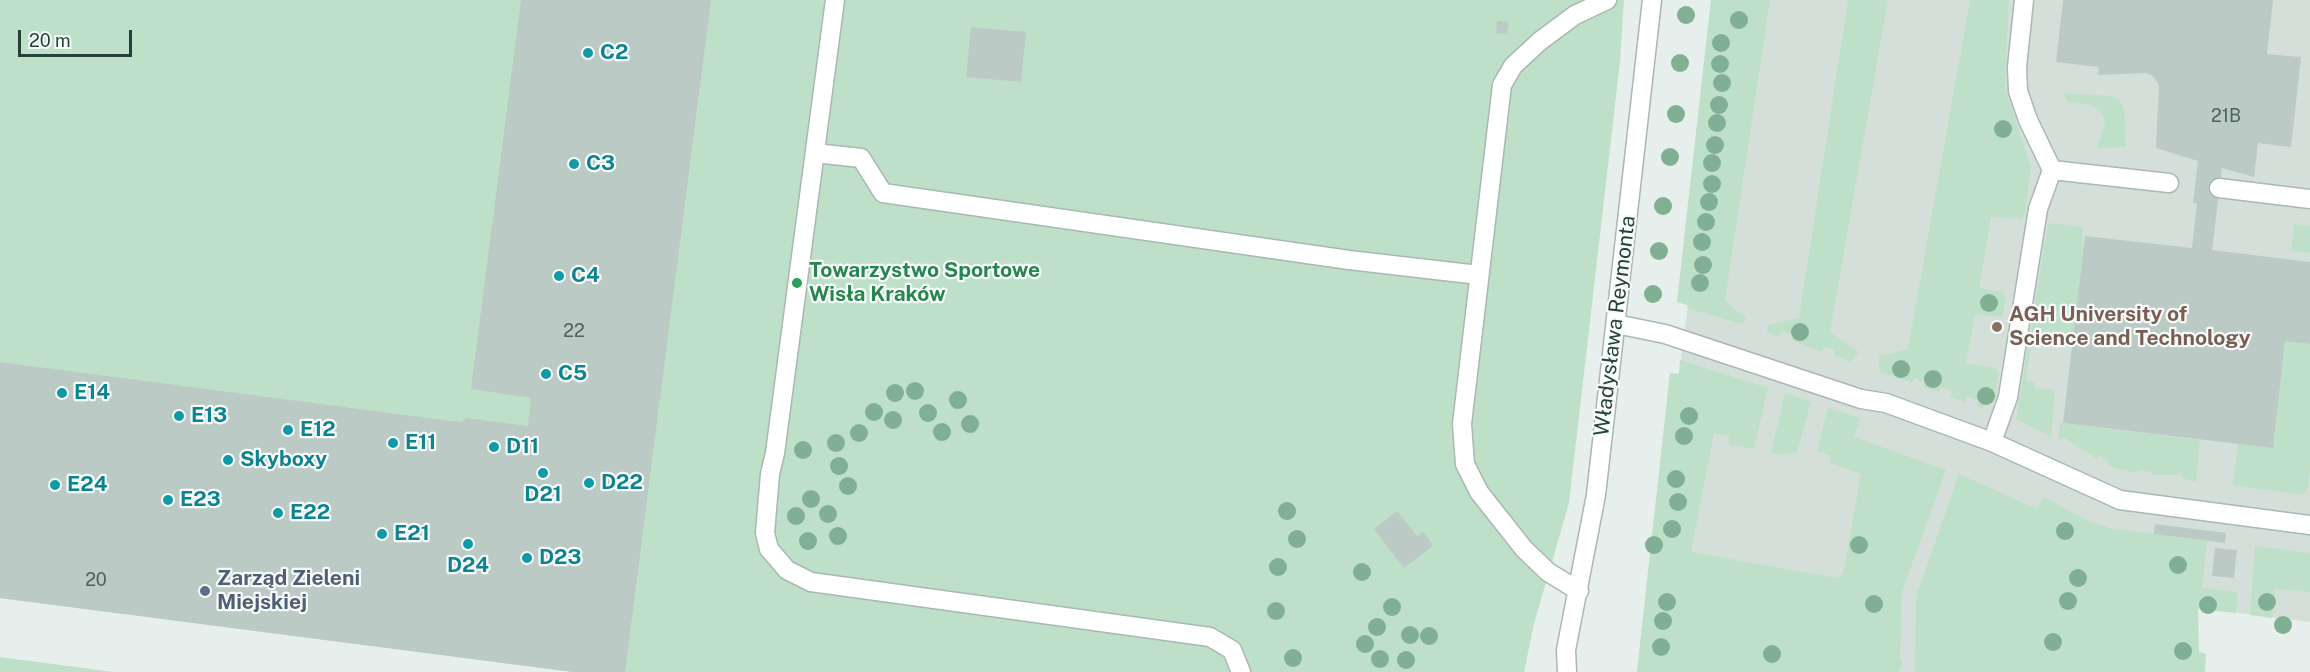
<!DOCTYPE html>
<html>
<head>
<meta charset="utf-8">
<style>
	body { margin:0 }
	#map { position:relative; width:2310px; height:672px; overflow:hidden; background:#e6efeb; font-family:"Public Sans",sans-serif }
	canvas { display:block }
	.scale { position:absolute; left:18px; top:30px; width:114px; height:27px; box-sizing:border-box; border:3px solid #24423a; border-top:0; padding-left:8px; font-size:18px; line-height:21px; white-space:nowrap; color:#24423a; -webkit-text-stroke:4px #f7fbf9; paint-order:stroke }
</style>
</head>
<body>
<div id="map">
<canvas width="2310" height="672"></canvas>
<div class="scale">20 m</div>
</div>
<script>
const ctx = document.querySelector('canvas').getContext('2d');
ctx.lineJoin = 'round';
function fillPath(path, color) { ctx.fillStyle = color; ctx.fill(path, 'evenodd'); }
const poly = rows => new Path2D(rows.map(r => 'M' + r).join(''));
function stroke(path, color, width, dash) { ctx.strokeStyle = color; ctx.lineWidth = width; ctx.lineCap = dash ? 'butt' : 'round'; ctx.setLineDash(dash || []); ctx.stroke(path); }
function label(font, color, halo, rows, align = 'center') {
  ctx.font = font + ' "Public Sans",sans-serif'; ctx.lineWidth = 4.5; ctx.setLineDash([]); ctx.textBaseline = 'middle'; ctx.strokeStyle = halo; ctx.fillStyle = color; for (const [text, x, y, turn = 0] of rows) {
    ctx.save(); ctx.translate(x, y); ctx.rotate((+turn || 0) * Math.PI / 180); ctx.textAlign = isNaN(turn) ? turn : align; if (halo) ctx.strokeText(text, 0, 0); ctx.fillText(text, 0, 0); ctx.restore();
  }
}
fillPath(poly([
	[1711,0,2310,0,2310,622,2198,608,2110,672,1637,672,1670,373,1679,374,1688,305,1677,302]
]), '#d4dfda');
fillPath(poly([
	[0,0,1624,0,1620,62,1569,503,1534,624,1524,672,573,672,0,598],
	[1711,0,1770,0,1725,301,1746,318,1742,324,1687,308,1688,305,1677,302],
	[1848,0,1888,0,1830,332,1859,352,1850,362,1834,355,1835,350,1825,347,1822,352,1791,340,1792,335,1782,330,1779,337,1767,332,1768,325,1799,318],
	[1970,0,2009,0,2005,87,2031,167,2025,213,2022,219,1991,217,1979,288,2002,292,2006,297,2003,314,2000,317,1975,314,1966,363,1995,368,1999,374,1993,398,1982,408,1977,406,1978,400,1967,397,1965,402,1950,397,1952,391,1941,387,1939,392,1923,387,1925,382,1914,378,1912,383,1880,372,1879,363,1879,356,1908,349],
	[2062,93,2111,96,2119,100,2124,108,2126,147,2097,148,2105,124,2102,113,2092,105,2069,102],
	[2048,223,2082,227,2083,250,2073,342,2032,338,2026,381,2035,382,2035,388,2055,390,2051,437,2016,419],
	[2294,224,2310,226,2310,253,2291,251],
	[2285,341,2310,344,2310,469,2308,486,2303,495,2233,485,2238,444,2273,447],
	[1680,360,1768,388,1754,449,1729,444,1729,436,1714,433,1691,552,1836,578,1843,574,1861,474,1830,463,1831,456,1817,451,1828,408,1860,418,1854,437,1946,470,1902,592,1900,660,1903,660,1899,672,1637,672,1670,373,1679,374],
	[1785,393,1811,402,1797,452,1779,455,1771,453],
	[2060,423,2200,440,2196,482,2182,478,2182,475,2151,475,2151,472,2139,470,2138,473,2115,468,2107,464,2109,461,2098,455,2097,459,2063,437,2058,441],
	[1959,474,2037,509,2044,497,2088,521,2110,528,2207,541,2202,588,2238,592,2236,613,2198,609,2199,652,2206,654,2205,672,1915,672,1916,597],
	[2255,546,2310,553,2310,592,2275,589,2272,618,2250,615],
	[0,657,113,672,0,672]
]), '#bfe0c8');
fillPath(poly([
	[521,0,711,0,625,672,573,672,0,598,0,362,451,421,462,422,466,418,528,426,531,398,471,389],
	[2063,0,2273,0,2267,54,2301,57,2291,147,2258,143,2254,177,2222,168,2212,250,2310,262,2310,344,2285,341,2273,448,2063,423,2085,236,2192,248,2197,203,2193,203,2198,161,2156,148,2159,85,2153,76,2146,73,2098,75,2099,67,2056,62],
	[1497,21,1509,22,1507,34,1496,33],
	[971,27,1026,32,1021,82,966,77],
	[1397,511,1417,536,1423,532,1433,546,1404,568,1374,529],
	[2155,524,2226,533,2225,543,2154,534],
	[2215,548,2237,550,2234,578,2212,576]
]), '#bbcac4');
const service = poly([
	[835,0,775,453,770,474,765,533,769,549,787,570,811,582,1210,637,1232,650,1241,672],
	[815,153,861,158,883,193,1349,260,1479,275],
	[2052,170,2169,183],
	[2219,188,2310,199],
	[1616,324,1665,334,1861,399,1886,403,1992,442,2120,500,2310,525],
	[1992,442,2008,397,2038,209,2052,170,2028,120,2018,91,2017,67,2024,0],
	[1579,591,1548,572,1524,549,1479,492,1465,464,1462,424,1502,85,1513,66,1540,41,1575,15,1607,0]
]);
const minor = poly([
	[1567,672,1566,650,1596,495,1652,0]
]);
stroke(service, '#a8b8b2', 21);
stroke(minor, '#a8b8b2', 21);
stroke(service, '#fff', 18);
stroke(minor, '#fff', 18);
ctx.fillStyle = '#80af93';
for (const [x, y] of [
	[1686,15],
	[1739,20],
	[1721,43],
	[1680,63],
	[1720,64],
	[1722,83],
	[1719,105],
	[1676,114],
	[1717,123],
	[2003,129],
	[1715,145],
	[1670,157],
	[1712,163],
	[1712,184],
	[1709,202],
	[1663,206],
	[1706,222],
	[1702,242],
	[1659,251],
	[1703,265],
	[1700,283],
	[1653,294],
	[1989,303],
	[1800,332],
	[1901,369],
	[1933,379],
	[915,391],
	[895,393],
	[1986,396],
	[958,400],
	[874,412],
	[928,413],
	[1689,416],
	[893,420],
	[970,424],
	[942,432],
	[859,433],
	[1684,436],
	[836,443],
	[803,450],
	[839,466],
	[1676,479],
	[848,486],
	[811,499],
	[1678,502],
	[1287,511],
	[828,514],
	[796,516],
	[1672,529],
	[2065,531],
	[838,536],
	[1297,539],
	[808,541],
	[1654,545],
	[1859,545],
	[2178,565],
	[1278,567],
	[1362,572],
	[2078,578],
	[2068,601],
	[1667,602],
	[2267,602],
	[1874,604],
	[2208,605],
	[1392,607],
	[1276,611],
	[1663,621],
	[2283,625],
	[1377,627],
	[1410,635],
	[1429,636],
	[2053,642],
	[1365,644],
	[1661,647],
	[2183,651],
	[1772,654],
	[1293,658],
	[1380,659],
	[1406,660]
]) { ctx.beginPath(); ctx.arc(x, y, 9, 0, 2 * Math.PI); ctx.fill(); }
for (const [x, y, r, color] of [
	[588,53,6,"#0f9aa8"],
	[574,164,6,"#0f9aa8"],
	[559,276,6,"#0f9aa8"],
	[797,283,6,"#2e9e5b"],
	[1997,327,6,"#8d6e63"],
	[546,374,6,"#0f9aa8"],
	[62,393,6,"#0f9aa8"],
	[179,416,6,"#0f9aa8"],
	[288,430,6,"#0f9aa8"],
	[393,443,6,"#0f9aa8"],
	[494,447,6,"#0f9aa8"],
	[228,460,6,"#0f9aa8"],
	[543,473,6,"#0f9aa8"],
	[589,483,6,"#0f9aa8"],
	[55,485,6,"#0f9aa8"],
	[168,500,6,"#0f9aa8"],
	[278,513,6,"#0f9aa8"],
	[382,534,6,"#0f9aa8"],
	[468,544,6,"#0f9aa8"],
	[527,558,6,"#0f9aa8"],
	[205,591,6,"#5c6f8a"]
]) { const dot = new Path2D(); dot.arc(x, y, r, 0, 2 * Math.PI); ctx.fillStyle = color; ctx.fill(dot); stroke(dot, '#f7fbf9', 2); }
label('18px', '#4a645c', null, [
	["21B",2226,116],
	["22",574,331],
	["20",96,580]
]);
label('bold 21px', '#0d838f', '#f7fbf9', [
	["C2",600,53],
	["C3",586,164],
	["C4",571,276],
	["C5",558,374],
	["E14",74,393],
	["E13",191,416],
	["E12",300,430],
	["E11",405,443],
	["D11",506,447],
	["Skyboxy",240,460],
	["D22",601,483],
	["E24",67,485],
	["D21",543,495,"center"],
	["E23",180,500],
	["E22",290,513],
	["E21",394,534],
	["D23",539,558],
	["D24",468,566,"center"]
], 'left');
label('bold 21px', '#27864d', '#f7fbf9', [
	["Towarzystwo Sportowe",809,271],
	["Wisła Kraków",809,295]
], 'left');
label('bold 21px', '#785e54', '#f7fbf9', [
	["AGH University of",2009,315],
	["Science and Technology",2009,339]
], 'left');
label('21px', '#24423a', '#f7fbf9', [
	["Władysława Reymonta",1615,326,-83]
]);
label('bold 21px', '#4e5e75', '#f7fbf9', [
	["Zarząd Zieleni",217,579],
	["Miejskiej",217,603]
], 'left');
</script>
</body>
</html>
